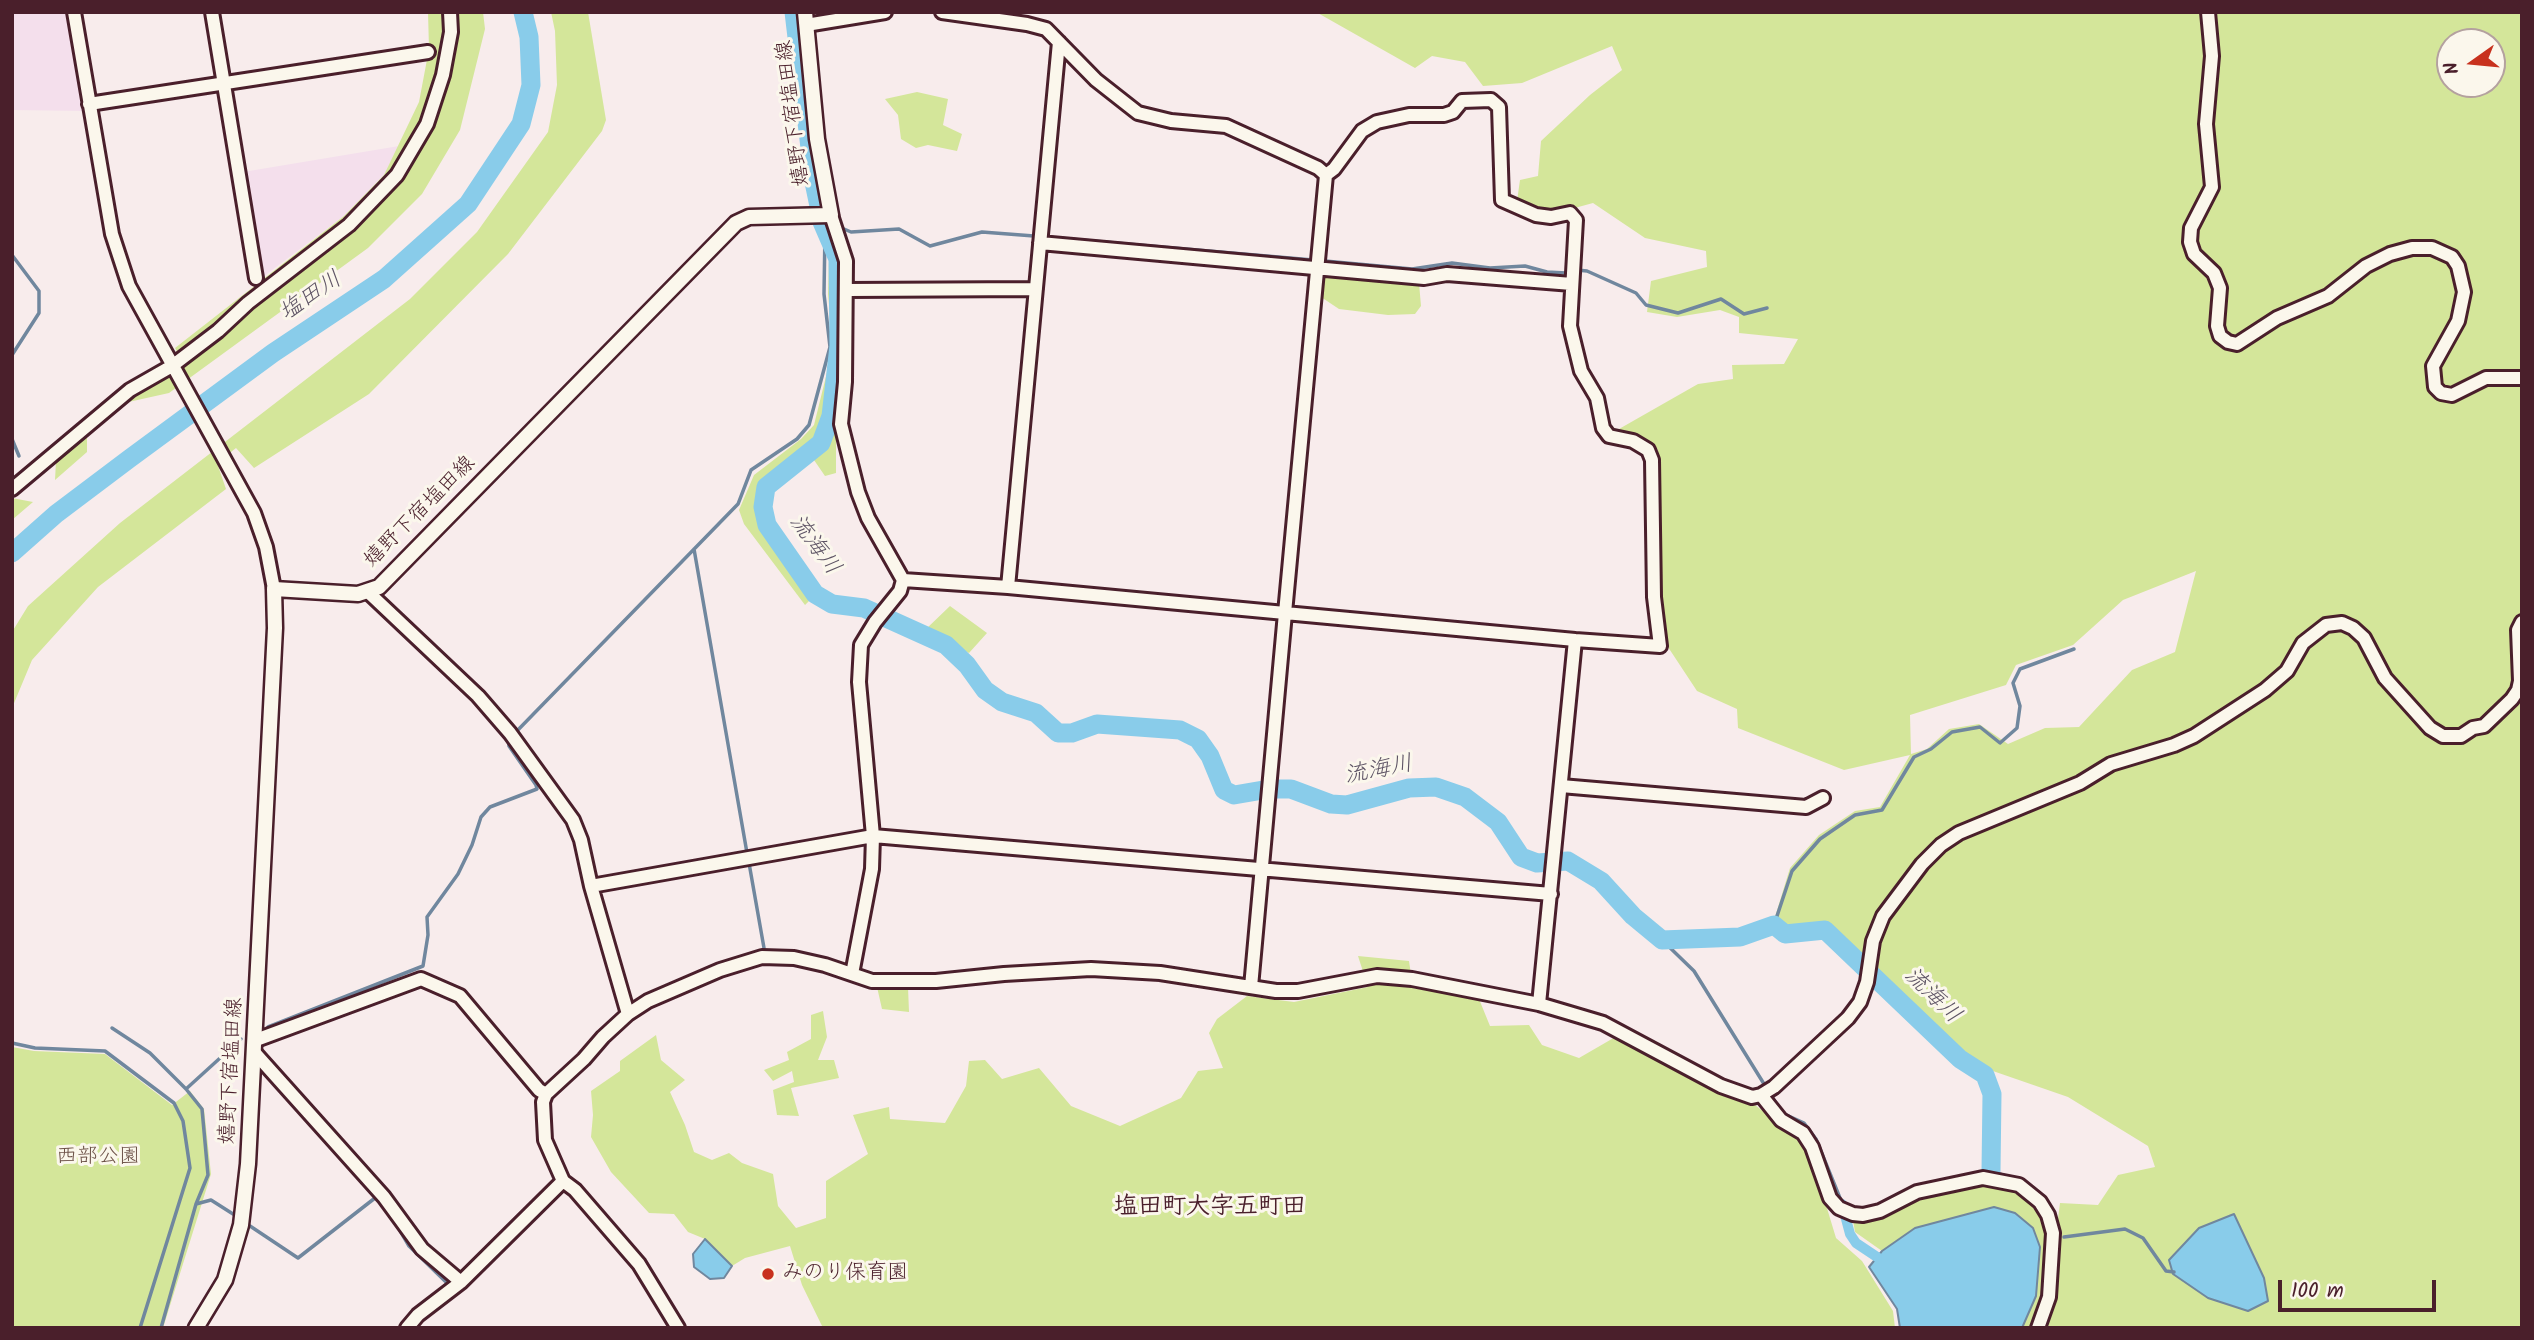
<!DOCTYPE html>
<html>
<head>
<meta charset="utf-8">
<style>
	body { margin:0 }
	#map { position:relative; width:2534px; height:1340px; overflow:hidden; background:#f8ecec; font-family:Kalam,sans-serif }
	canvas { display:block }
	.frame { position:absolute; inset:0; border:14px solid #4a1f2b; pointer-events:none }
	.north { position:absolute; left:2436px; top:28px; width:70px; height:70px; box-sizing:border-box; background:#fbf7ec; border:2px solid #b4a19f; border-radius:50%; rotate:255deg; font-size:19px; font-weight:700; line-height:28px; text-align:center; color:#4a1f2b }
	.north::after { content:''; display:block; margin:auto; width:24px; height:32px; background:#c8321e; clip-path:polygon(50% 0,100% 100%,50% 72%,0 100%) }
	.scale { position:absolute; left:2278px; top:1280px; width:158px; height:32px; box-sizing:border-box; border:4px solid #4a1f2b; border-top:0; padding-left:9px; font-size:21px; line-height:24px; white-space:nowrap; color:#4a1f2b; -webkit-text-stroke:5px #fbf7ec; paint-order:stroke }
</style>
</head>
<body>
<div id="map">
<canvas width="2534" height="1340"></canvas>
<div class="frame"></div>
<div class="north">N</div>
<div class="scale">100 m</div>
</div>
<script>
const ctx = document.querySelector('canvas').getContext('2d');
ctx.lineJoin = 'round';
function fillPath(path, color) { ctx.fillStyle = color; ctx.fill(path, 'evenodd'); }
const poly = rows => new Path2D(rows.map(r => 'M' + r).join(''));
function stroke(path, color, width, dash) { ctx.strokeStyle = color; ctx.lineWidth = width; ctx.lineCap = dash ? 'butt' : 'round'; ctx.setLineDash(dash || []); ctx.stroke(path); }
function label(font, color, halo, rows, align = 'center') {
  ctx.font = font + ' Kalam,"Klee One",sans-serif'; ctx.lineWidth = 6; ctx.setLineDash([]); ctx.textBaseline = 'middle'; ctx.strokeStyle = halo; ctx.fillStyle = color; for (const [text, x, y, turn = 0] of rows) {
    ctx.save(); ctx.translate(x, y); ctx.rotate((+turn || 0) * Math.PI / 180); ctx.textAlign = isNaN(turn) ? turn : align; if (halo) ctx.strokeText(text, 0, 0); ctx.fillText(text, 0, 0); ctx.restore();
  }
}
fillPath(poly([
	[12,12,68,12,84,111,12,110],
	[399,146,384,175,344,216,260,279,243,172]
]), '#f4dfec');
fillPath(poly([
	[428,12,483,12,485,29,460,130,422,194,368,248,169,393,124,403,185,365,175,348,344,216,384,175,419,102,429,49],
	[551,12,588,12,606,120,602,131,508,254,369,394,254,468,236,448,217,463,226,489,98,587,32,660,12,708,12,632,28,606,120,523,410,299,477,232,548,132,557,85,555,31],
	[1316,12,2522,12,2522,1328,2022,1328,2036,1296,1994,1207,1915,1228,1882,1251,1855,1232,1853,1220,1920,1195,1984,1183,2018,1190,2042,1212,2056,1234,2060,1203,2098,1205,2118,1175,2155,1167,2148,1146,2068,1097,1990,1070,1959,1052,1829,925,1786,930,1775,917,1790,868,1819,835,1855,811,1880,807,1910,755,1844,770,1738,728,1737,709,1697,691,1666,644,1659,594,1658,450,1619,429,1698,384,1733,379,1732,365,1784,364,1798,339,1739,333,1739,317,1720,310,1677,317,1647,312,1651,281,1707,267,1706,251,1645,238,1593,203,1549,215,1517,201,1520,180,1538,176,1541,141,1590,95,1622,70,1612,46,1522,83,1483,86,1465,62,1432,56,1415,68],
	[2450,42,2492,42,2492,84,2450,84],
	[2196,571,2175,652,2132,670,2079,727,2045,728,2008,744,1979,724,1949,729,1927,749,1911,754,1910,715,2006,685,2016,665,2073,645,2123,600],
	[2173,1274,2248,1310,2208,1298],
	[917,92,948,99,943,125,962,134,957,151,928,145,916,148,901,139,898,115,885,99],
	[829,258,835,260,837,346,828,410,836,433,836,473,825,476,805,447,761,483,757,509,764,526,812,598,805,605,744,524,739,510,754,475,801,439,814,425,833,348,828,294],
	[1324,275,1419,283,1421,306,1415,314,1388,315,1339,309,1321,297],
	[87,435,87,452,55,480,56,461],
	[12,498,33,502,12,520],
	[950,606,987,633,969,653,925,630],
	[1358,956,1409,961,1413,988,1479,999,1490,1026,1529,1025,1542,1045,1579,1058,1617,1036,1674,1065,1717,1093,1755,1105,1802,1141,1823,1195,1836,1238,1862,1261,1893,1311,1895,1328,823,1328,802,1285,790,1246,745,1258,732,1266,705,1239,688,1232,674,1214,649,1213,611,1172,591,1137,593,1115,591,1091,620,1071,620,1061,656,1035,661,1060,685,1080,670,1092,685,1125,694,1152,712,1160,729,1153,742,1163,773,1174,778,1206,796,1228,826,1218,826,1181,868,1154,853,1115,889,1107,890,1119,945,1123,966,1086,969,1061,985,1060,1002,1079,1039,1068,1071,1106,1120,1126,1181,1098,1198,1071,1223,1068,1209,1033,1217,1019,1247,996,1294,1002,1368,987],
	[877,987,908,987,909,1012,882,1009],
	[823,1011,827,1037,818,1060,834,1060,839,1078,791,1088,799,1116,777,1115,773,1090,794,1082,792,1071,773,1081,764,1070,789,1060,787,1052,811,1039,811,1015],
	[12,1047,34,1051,105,1054,172,1105,190,1091,204,1109,211,1174,163,1328,12,1328]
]), '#d4e69a');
const water = poly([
	[1994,1207,2015,1213,2033,1228,2040,1247,2036,1296,2022,1328,1900,1328,1897,1309,1869,1267,1882,1251,1915,1228,1994,1207],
	[2234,1214,2264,1278,2268,1301,2248,1311,2208,1298,2173,1274,2169,1260,2199,1228,2234,1214],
	[705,1239,732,1266,724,1278,710,1279,694,1267,693,1254,705,1239]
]);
fillPath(water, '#89ccea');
stroke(water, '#70879e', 2);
stroke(poly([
	[844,229,851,232,899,229,930,246,982,232,1034,236],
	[1046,237,1313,260],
	[12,255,39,291,39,313,12,355],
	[1325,261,1412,269,1452,263,1490,268,1525,266,1547,272,1566,273],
	[1577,270,1587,271,1636,293,1646,305,1678,313,1721,299,1744,314,1767,308],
	[12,439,19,456],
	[694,549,747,853],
	[514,734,738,504,751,470,797,439,809,425,830,347,824,294,825,231],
	[749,863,764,948],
	[1774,925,1792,871,1820,839,1855,815,1882,810,1914,757,1931,749,1952,732,1980,727,2000,743,2017,728,2020,706,2013,683,2020,669,2074,649],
	[1662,940,1694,971,1782,1113,1804,1123,1816,1139,1842,1203],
	[268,1027,423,966,428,935,427,917,458,874,472,845,481,817,490,807,537,789,536,785,509,746,508,739],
	[112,1028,150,1053,186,1089,202,1109,208,1175,196,1204,161,1328],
	[12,1043,35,1048,105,1051,174,1103,183,1121,190,1168,140,1328],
	[186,1089,241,1039],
	[1991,1171,2011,1178],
	[2025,1182,2040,1194],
	[196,1204,211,1200,233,1214],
	[395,1222,409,1246,447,1283],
	[250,1226,298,1258,375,1198],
	[2064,1237,2125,1229,2143,1238,2166,1271,2174,1272]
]), '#70879e', 3.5);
stroke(poly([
	[1842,1204,1850,1234,1856,1243,1877,1257]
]), '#89ccea', 10);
stroke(poly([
	[794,12,814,182,820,211],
	[822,222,838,259,839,346,831,416,821,443,766,487,763,507,767,525,815,594,832,604,864,608,946,645,967,665,985,690,1002,702,1036,713,1058,733,1072,733,1097,724,1180,730,1198,739,1210,756,1224,790,1234,795,1269,789,1291,789,1331,804,1347,805,1409,788,1436,787,1465,797,1498,822,1521,857,1537,863,1568,861,1601,881,1633,916,1662,940,1740,937,1774,925,1785,934,1825,930,1960,1059,1985,1075,1992,1094,1991,1171],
	[12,553,56,514,129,459,273,353,384,279,468,204,521,124,531,85,529,37,523,12]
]), '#89ccea', 19);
const minor = poly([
	[74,12,112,234,129,286,254,513,266,547,274,589],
	[212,12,256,278],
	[942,12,1027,24,1046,29,1096,80,1138,113,1171,121,1226,126,1318,168,1326,175],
	[2208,12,2212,56,2206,124,2212,187,2191,228,2190,242,2194,254,2214,273,2220,288,2217,326,2220,336,2228,342,2237,344,2277,318,2328,296,2366,266,2390,254,2412,248,2432,248,2452,257,2458,266,2464,292,2458,321,2433,366,2435,387,2441,393,2452,395,2486,378,2522,378],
	[806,25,885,12],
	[89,104,428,52],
	[831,215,846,261,845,382,841,424,858,492,868,518,903,580,900,591,875,622,861,645,859,682,873,836,872,869,852,974],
	[1040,243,1424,278,1447,274,1572,284],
	[847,290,1036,289],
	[12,489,130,390,172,366,218,331,248,303,349,225,397,175,427,124,443,75,451,32,450,12],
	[903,580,1008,587,1285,613,1575,640,1660,646,1654,597,1652,460,1648,450,1633,441,1609,436,1603,428,1597,398,1581,371,1570,326,1576,220,1570,213,1551,217,1536,215,1502,200,1499,107,1491,100,1462,101,1453,112,1444,115,1409,115,1377,122,1362,131,1334,169,1326,175,1285,613,1251,987],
	[1008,587,1059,42],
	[368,592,478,696,510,733,573,820,581,840,591,886,628,1014],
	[1561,786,1806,807,1823,798],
	[591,886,873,836,1551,894],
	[1539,1004,1575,640],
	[256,1040,421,979,460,996,539,1090,546,1094],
	[255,1053,384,1197,422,1249,461,1282],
	[1761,1095,1781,1120,1803,1133,1812,1147,1830,1198,1839,1208,1853,1214,1863,1215,1880,1211,1917,1192,1983,1178,2019,1185,2040,1202,2048,1215,2053,1233,2049,1297,2038,1328],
	[407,1328,418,1315,461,1282,563,1181],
	[678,1328,639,1264,575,1190,563,1181,545,1140,543,1102,546,1094,584,1059,603,1037,628,1014,648,1001,720,970,762,957,794,958,825,965,872,981,936,981,1004,974,1091,969,1160,973,1276,991,1298,991,1377,976,1412,979,1539,1004,1603,1023,1721,1086,1752,1097,1761,1095,1774,1087,1848,1018,1860,1002,1867,982,1873,941,1883,916,1922,864,1941,845,1959,833,2080,783,2111,764,2174,745,2194,736,2265,690,2287,671,2303,643,2326,625,2342,623,2353,628,2364,638,2385,678,2430,728,2443,736,2461,736,2473,728,2484,726,2512,699,2518,690,2520,681,2518,630,2522,622]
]);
const major = poly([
	[196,1328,225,1280,241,1225,248,1164,275,628,274,589,358,594,379,587,736,223,749,217,831,215,817,139,805,12]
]);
stroke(minor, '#4a1f2b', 18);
stroke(major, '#4a1f2b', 19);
stroke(minor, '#fbf7ec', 12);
stroke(major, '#fbf7ec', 14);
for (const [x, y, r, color] of [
	[768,1274,7,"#c8321e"]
]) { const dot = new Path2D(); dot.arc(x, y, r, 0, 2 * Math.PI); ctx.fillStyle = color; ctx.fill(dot); stroke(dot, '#fbf7ec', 2.5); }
label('21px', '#4a1f2b', '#fbf7ec', [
	["嬉野下宿塩田線",795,113,-97],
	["嬉野下宿塩田線",421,513,-45],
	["嬉野下宿塩田線",233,1071,-87]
]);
label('21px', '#6c5147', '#fbf7ec', [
	["西部公園",98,1158]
]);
label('21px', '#4a1f2b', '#fbf7ec', [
	["みのり保育園",782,1274]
], 'left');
label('italic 23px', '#5d5364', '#fbf7ec', [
	["塩田川",312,298,-34],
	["流海川",813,546,53],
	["流海川",1379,772,-11],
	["流海川",1931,997,44]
]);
label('bold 24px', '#4a1f2b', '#fbf7ec', [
	["塩田町大字五町田",1210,1209]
]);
</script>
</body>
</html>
